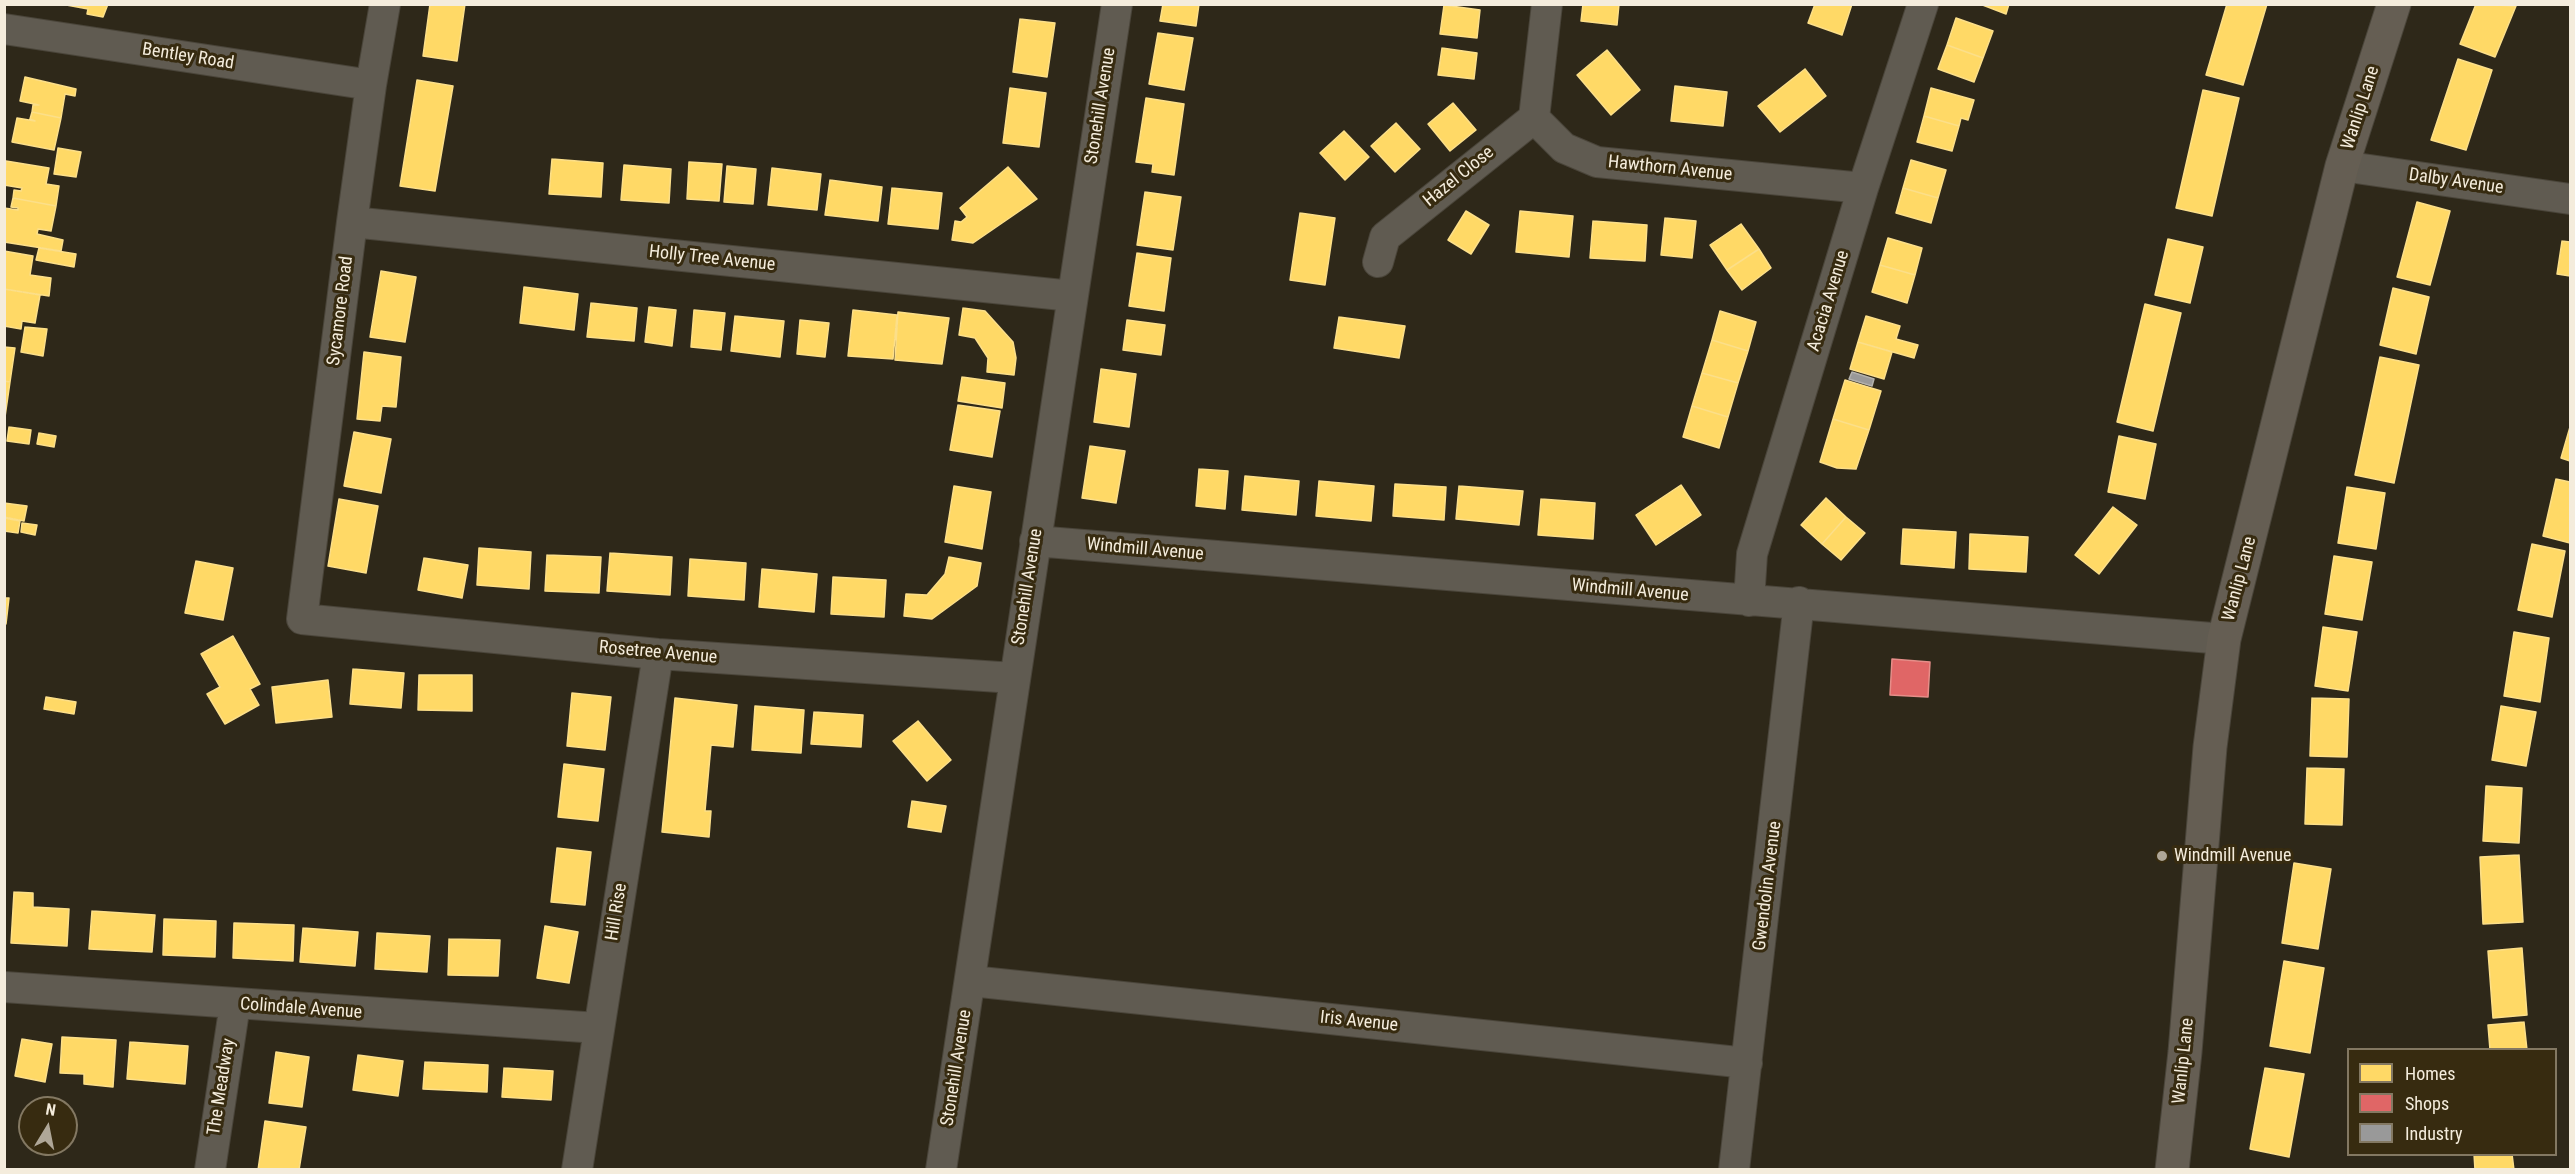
<!DOCTYPE html>
<html>
<head>
<meta charset="utf-8">
<style>
	body { margin:0 }
	#map { position:relative; width:2575px; height:1174px; overflow:hidden; background:#2e2819; font-family:"Roboto Condensed",sans-serif }
	canvas { display:block }
	.frame { position:absolute; inset:0; border:6px solid #f4ecdc; pointer-events:none }
	.legend { position:absolute; left:2347px; top:1048px; width:210px; height:108px; box-sizing:border-box; background:#372b10; border:2px solid #837862; margin:0; padding:8px 10px; list-style:none; font-size:18px; color:#f4ecdc }
	.legend li { display:flex; align-items:center; gap:12px; height:30px }
	.legend b { width:30px; border:2px solid #837862 }
	.north { position:absolute; left:18px; top:1096px; width:60px; height:60px; box-sizing:border-box; background:#372b10; border:2px solid #837862; border-radius:50%; rotate:10deg; font-size:16px; font-weight:700; line-height:24px; text-align:center; color:#f4ecdc }
	.north::after { content:''; display:block; margin:auto; width:21px; height:27px; background:#afa798; clip-path:polygon(50% 0,100% 100%,50% 72%,0 100%) }
</style>
</head>
<body>
<div id="map">
<canvas width="2575" height="1174"></canvas>
<div class="frame"></div>
<ul class="legend">
<li><b style="height:16px;background:#ffd966"></b>Homes</li>
<li><b style="height:16px;background:#e06666"></b>Shops</li>
<li><b style="height:16px;background:#999"></b>Industry</li>
</ul>
<div class="north">N</div>
</div>
<script>
const ctx = document.querySelector('canvas').getContext('2d');
ctx.lineJoin = 'round';
function fillPath(path, color) { ctx.fillStyle = color; ctx.fill(path, 'evenodd'); }
const poly = rows => new Path2D(rows.map(r => 'M' + r).join(''));
function stroke(path, color, width, dash) { ctx.strokeStyle = color; ctx.lineWidth = width; ctx.lineCap = dash ? 'butt' : 'round'; ctx.setLineDash(dash || []); ctx.stroke(path); }
function label(font, color, halo, rows, align = 'center') {
  ctx.font = font + ' "Roboto Condensed",sans-serif'; ctx.lineWidth = 6; ctx.setLineDash([]); ctx.textBaseline = 'middle'; ctx.strokeStyle = halo; ctx.fillStyle = color; for (const [text, x, y, turn = 0] of rows) {
    ctx.save(); ctx.translate(x, y); ctx.rotate((+turn || 0) * Math.PI / 180); ctx.textAlign = isNaN(turn) ? turn : align; if (halo) ctx.strokeText(text, 0, 0); ctx.fillText(text, 0, 0); ctx.restore();
  }
}
const homes = poly([
	[61,4,108,4,103,17,87,14,88,9,61,4],
	[430,4,465,4,457,61,423,56,430,4],
	[1163,4,1199,4,1196,26,1160,21,1163,4],
	[1583,4,1619,4,1617,25,1581,21,1583,4],
	[1815,4,1852,4,1842,35,1808,23,1815,4],
	[1980,4,2009,4,2006,14,1980,4],
	[2227,4,2267,4,2243,85,2206,75,2227,4],
	[2476,4,2516,6,2495,57,2460,44,2476,4],
	[1444,5,1480,10,1477,38,1440,34,1444,5],
	[1956,18,1993,31,1983,58,1947,45,1956,18],
	[1020,19,1055,23,1047,77,1013,72,1020,19],
	[1158,33,1193,38,1184,90,1149,84,1158,33],
	[1947,45,1983,58,1974,82,1938,69,1947,45],
	[1442,48,1477,53,1474,79,1438,75,1442,48],
	[1607,50,1640,90,1611,115,1577,75,1607,50],
	[2458,59,2492,70,2466,150,2431,140,2458,59],
	[1805,69,1826,96,1780,132,1758,106,1805,69],
	[25,77,76,89,75,96,65,94,61,118,32,112,33,105,39,105,20,101,25,77],
	[417,80,453,86,435,191,400,186,417,80],
	[1675,86,1727,92,1723,126,1671,121,1675,86],
	[1010,88,1046,93,1039,147,1003,143,1010,88],
	[1931,88,1974,100,1968,120,1961,118,1959,126,1924,116,1931,88],
	[2203,90,2239,98,2212,216,2176,208,2203,90],
	[1146,98,1184,104,1174,175,1152,172,1153,164,1136,162,1146,98],
	[1453,103,1476,130,1450,151,1428,124,1453,103],
	[32,112,61,118,54,150,12,142,17,118,35,121,30,119,32,112],
	[1924,116,1959,126,1952,151,1917,142,1924,116],
	[1396,123,1420,149,1395,172,1371,146,1396,123],
	[1344,131,1369,157,1345,180,1320,153,1344,131],
	[58,148,81,152,76,177,54,174,58,148],
	[552,159,603,163,601,197,549,194,552,159],
	[1911,160,1946,170,1938,198,1903,188,1911,160],
	[6,161,49,168,46,184,59,186,56,206,13,198,14,190,21,191,22,188,4,185,6,161],
	[689,162,722,164,719,201,687,199,689,162],
	[624,165,671,169,669,203,621,200,624,165],
	[727,166,756,169,753,204,724,202,727,166],
	[1008,167,1037,199,973,243,952,240,955,221,961,222,967,217,960,208,1008,167],
	[772,168,821,174,817,210,768,205,772,168],
	[830,180,882,187,878,221,825,215,830,180],
	[892,188,942,193,938,229,888,224,892,188],
	[1903,188,1938,198,1931,223,1896,213,1903,188],
	[1145,192,1181,197,1173,250,1137,245,1145,192],
	[13,198,56,206,51,231,38,229,37,234,63,240,61,251,4,242,4,208,18,210,18,208,11,207,13,198],
	[2417,202,2450,211,2430,285,2397,277,2417,202],
	[1466,211,1489,225,1471,254,1448,240,1466,211],
	[1520,211,1573,216,1569,257,1516,252,1520,211],
	[1300,213,1335,218,1325,285,1290,280,1300,213],
	[1665,218,1696,221,1692,258,1661,255,1665,218],
	[1593,221,1647,225,1645,261,1590,258,1593,221],
	[1741,224,1759,249,1727,270,1710,245,1741,224],
	[1888,238,1922,248,1915,275,1880,265,1888,238],
	[2168,239,2203,247,2190,303,2155,295,2168,239],
	[2562,241,2570,242,2570,276,2557,274,2562,241],
	[39,248,76,254,74,267,36,260,39,248],
	[1759,249,1771,268,1742,290,1727,270,1759,249],
	[4,251,33,256,30,275,51,278,49,296,4,289,4,251],
	[1137,253,1171,258,1164,311,1129,306,1137,253],
	[1880,265,1915,275,1907,303,1872,292,1880,265],
	[381,271,416,277,405,342,370,337,381,271],
	[524,287,578,294,574,330,520,323,524,287],
	[2393,288,2429,297,2416,354,2380,345,2393,288],
	[4,289,40,295,35,323,22,321,21,329,4,326,4,289],
	[591,303,637,308,634,341,587,337,591,303],
	[2145,304,2181,313,2153,431,2117,422,2145,304],
	[649,307,676,310,672,346,645,342,649,307],
	[963,308,985,311,1013,342,1016,358,1014,375,987,372,988,358,975,338,959,335,963,308],
	[694,310,725,313,721,350,691,347,694,310],
	[853,310,897,315,893,359,848,356,853,310],
	[1720,311,1756,322,1748,351,1712,340,1720,311],
	[898,312,949,318,942,364,895,360,898,312],
	[735,316,784,321,780,357,731,351,735,316],
	[1866,316,1900,326,1896,339,1918,345,1914,358,1858,342,1866,316],
	[1339,317,1405,326,1399,358,1334,348,1339,317],
	[800,320,829,323,825,357,797,354,800,320],
	[1127,320,1165,325,1161,355,1123,350,1127,320],
	[25,327,47,329,43,356,21,352,25,327],
	[1712,340,1748,351,1738,383,1702,373,1712,340],
	[1858,342,1892,352,1884,379,1850,369,1858,342],
	[4,347,15,348,10,382,4,381,4,347],
	[364,352,401,357,396,407,382,406,380,421,357,419,364,352],
	[2380,357,2419,365,2394,483,2355,475,2380,357],
	[1101,369,1136,374,1129,427,1094,422,1101,369],
	[1702,373,1738,383,1728,417,1692,406,1702,373],
	[962,377,1005,383,1002,408,958,401,962,377],
	[1845,380,1881,391,1869,430,1833,419,1845,380],
	[4,381,10,382,5,417,4,417,4,381],
	[958,405,1000,411,992,457,950,450,958,405],
	[1692,406,1728,417,1719,448,1683,437,1692,406],
	[1833,419,1869,430,1856,469,1837,468,1820,462,1833,419],
	[9,427,31,430,29,444,7,441,9,427],
	[2570,427,2570,461,2561,458,2570,427],
	[354,432,391,439,381,493,344,486,354,432],
	[39,433,56,436,54,447,37,444,39,433],
	[2119,436,2156,444,2145,499,2108,492,2119,436],
	[1090,446,1125,451,1116,503,1082,498,1090,446],
	[1199,469,1228,471,1225,509,1196,506,1199,469],
	[1245,476,1299,481,1296,515,1242,510,1245,476],
	[2556,479,2570,482,2570,543,2543,536,2556,479],
	[1319,481,1374,486,1371,521,1316,516,1319,481],
	[1395,484,1446,487,1444,520,1393,516,1395,484],
	[1681,485,1701,515,1656,545,1636,515,1681,485],
	[954,486,991,492,982,549,945,542,954,486],
	[1459,486,1523,491,1519,525,1456,519,1459,486],
	[2347,487,2385,493,2376,549,2338,543,2347,487],
	[1826,498,1846,517,1822,544,1801,525,1826,498],
	[339,499,378,506,366,573,328,566,339,499],
	[1541,499,1595,503,1593,539,1538,535,1541,499],
	[4,503,27,506,24,521,4,517,4,503],
	[2113,507,2137,525,2099,574,2075,555,2113,507],
	[1846,517,1865,533,1841,560,1822,544,1846,517],
	[4,518,20,521,18,533,4,531,4,518],
	[22,523,37,525,35,535,21,532,22,523],
	[1903,529,1956,532,1954,568,1901,564,1903,529],
	[1970,534,2028,537,2026,572,1969,569,1970,534],
	[2532,544,2565,551,2552,617,2518,610,2532,544],
	[479,548,531,552,529,589,477,585,479,548],
	[610,553,672,557,670,595,607,591,610,553],
	[547,555,601,557,599,593,545,591,547,555],
	[2334,556,2372,562,2362,620,2325,614,2334,556],
	[949,557,981,563,977,586,932,619,904,616,906,594,927,595,945,574,949,557],
	[424,558,468,565,462,598,418,590,424,558],
	[690,559,746,563,744,600,688,596,690,559],
	[196,561,233,568,223,620,185,613,196,561],
	[762,569,817,574,814,612,759,607,762,569],
	[833,577,886,580,884,617,831,614,833,577],
	[4,598,9,598,6,624,4,623,4,598],
	[2323,627,2357,632,2348,691,2315,686,2323,627],
	[2514,632,2549,638,2540,702,2504,696,2514,632],
	[233,636,260,684,250,689,259,705,225,724,207,694,220,687,201,654,233,636],
	[353,669,404,673,401,708,350,704,353,669],
	[419,675,472,675,472,711,418,710,419,675],
	[328,680,332,717,276,723,272,687,328,680],
	[572,693,611,697,605,750,567,746,572,693],
	[46,697,76,702,74,714,44,709,46,697],
	[675,698,737,705,733,747,711,745,705,811,711,811,709,837,662,832,675,698],
	[2312,698,2349,699,2347,757,2310,756,2312,698],
	[755,706,804,710,801,753,752,750,755,706],
	[2501,706,2536,712,2526,766,2492,760,2501,706],
	[814,712,863,715,861,747,811,744,814,712],
	[918,721,951,760,927,781,893,741,918,721],
	[564,764,604,769,598,821,558,817,564,764],
	[2307,768,2344,769,2342,825,2305,824,2307,768],
	[2486,786,2522,788,2519,843,2483,841,2486,786],
	[912,801,946,806,941,832,908,827,912,801],
	[557,848,591,852,585,905,551,902,557,848],
	[2519,855,2523,922,2483,924,2480,857,2519,855],
	[2294,863,2331,869,2318,949,2282,943,2294,863],
	[14,892,33,893,33,907,69,909,67,946,11,943,14,892],
	[92,911,155,915,152,952,89,949,92,911],
	[164,919,216,921,215,957,163,955,164,919],
	[234,923,294,925,293,961,233,958,234,923],
	[545,926,578,932,569,983,537,978,545,926],
	[303,928,358,932,355,966,300,962,303,928],
	[377,933,430,936,427,972,375,969,377,933],
	[449,939,500,940,498,976,448,975,449,939],
	[2522,948,2527,1015,2493,1018,2488,951,2522,948],
	[2284,961,2324,968,2310,1053,2270,1046,2284,961],
	[2524,1022,2527,1050,2490,1050,2488,1025,2524,1022],
	[62,1037,116,1040,113,1087,84,1084,84,1074,60,1073,62,1037],
	[22,1039,52,1044,45,1082,15,1076,22,1039],
	[130,1042,188,1046,185,1084,127,1079,130,1042],
	[276,1052,309,1057,302,1107,269,1103,276,1052],
	[358,1055,403,1061,398,1096,353,1090,358,1055],
	[425,1062,488,1065,487,1092,423,1089,425,1062],
	[504,1068,553,1071,551,1100,502,1097,504,1068],
	[2265,1068,2304,1074,2289,1157,2250,1149,2265,1068],
	[265,1121,306,1127,299,1170,258,1170,265,1121],
	[2474,1154,2512,1154,2514,1170,2475,1170,2474,1154]
]);
fillPath(homes, '#ffd966');
stroke(homes, '#fcdf89', 1.5);
const shops = poly([
	[1892,659,1930,662,1928,697,1890,695,1892,659]
]);
fillPath(shops, '#e06666');
stroke(shops, '#e68e89', 1.5);
const industry = poly([
	[1852,372,1874,379,1872,386,1849,379,1852,372]
]);
fillPath(industry, '#999');
stroke(industry, '#b4b2ad', 1.5);
const street = poly([
	[385,4,371,85,352,222,302,619,658,654,1014,678],
	[1547,4,1534,118,1564,148,1597,162,1863,188],
	[4,29,371,85],
	[2342,166,2570,199],
	[352,222,1072,296],
	[1378,262,1385,237,1534,118],
	[1035,541,2224,639],
	[1749,601,1752,554,1863,188,1923,4],
	[971,981,1747,1063],
	[4,987,598,1028],
	[210,1170,235,1004],
	[577,1170,658,654],
	[941,1170,1117,4],
	[1734,1170,1799,602]
]);
const secondary = poly([
	[2172,1170,2185,1052,2210,747,2224,639,2342,166,2394,4]
]);
stroke(street, '#4a453a', 32);
stroke(secondary, '#4a453a', 35);
stroke(street, '#605b51', 30);
stroke(secondary, '#655e53', 33);
for (const [x, y, r, color] of [
	[2162,856,6,"#afa798"]
]) { const dot = new Path2D(); dot.arc(x, y, r, 0, 2 * Math.PI); ctx.fillStyle = color; ctx.fill(dot); stroke(dot, '#372b10', 2); }
label('18px', '#f4ecdc', '#372b10', [
	["Bentley Road",188,57,9],
	["Stonehill Avenue",1101,106,-81],
	["Wanlip Lane",2361,108,-72],
	["Hawthorn Avenue",1670,169,6],
	["Hazel Close",1459,177,-39],
	["Dalby Avenue",2456,182,8],
	["Holly Tree Avenue",712,259,6],
	["Acacia Avenue",1829,301,-73],
	["Sycamore Road",341,311,-83],
	["Windmill Avenue",1145,550,5],
	["Wanlip Lane",2240,579,-75],
	["Stonehill Avenue",1028,587,-81],
	["Windmill Avenue",1630,591,5],
	["Rosetree Avenue",658,653,5],
	["Gwendolin Avenue",1768,886,-83],
	["Hill Rise",617,912,-81],
	["Colindale Avenue",301,1009,4],
	["Iris Avenue",1359,1022,6],
	["Wanlip Lane",2184,1061,-84],
	["Stonehill Avenue",957,1068,-81],
	["The Meadway",222,1087,-81]
]);
label('18px', '#f4ecdc', '#372b10', [
	["Windmill Avenue",2174,856]
], 'left');
</script>
</body>
</html>
